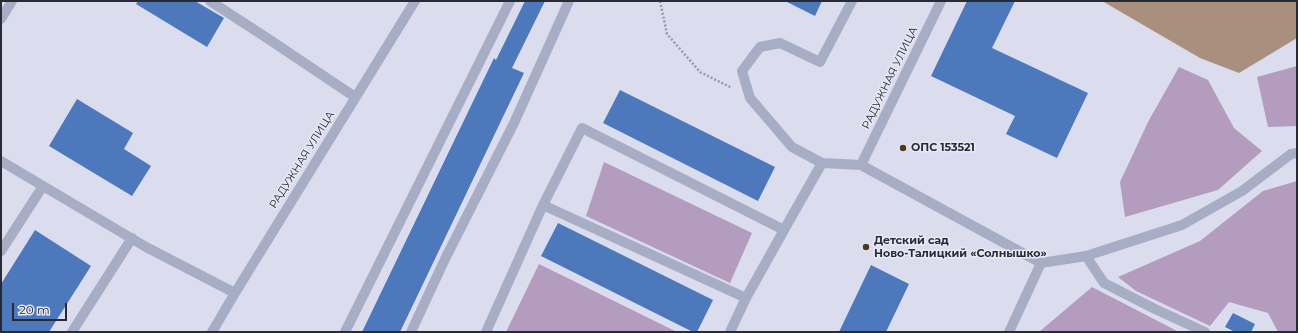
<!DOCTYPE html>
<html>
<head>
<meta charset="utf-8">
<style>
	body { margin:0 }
	#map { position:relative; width:1298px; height:333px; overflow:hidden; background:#dbddef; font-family:Montserrat,sans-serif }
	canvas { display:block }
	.frame { position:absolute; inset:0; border:2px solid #282b33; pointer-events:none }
	.scale { position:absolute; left:12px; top:303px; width:55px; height:18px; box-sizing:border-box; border:2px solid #282b33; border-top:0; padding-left:5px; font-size:12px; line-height:14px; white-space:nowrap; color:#282b33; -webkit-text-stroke:3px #e7e8f7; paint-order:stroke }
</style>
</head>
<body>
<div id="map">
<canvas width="1298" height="333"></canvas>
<div class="frame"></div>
<div class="scale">20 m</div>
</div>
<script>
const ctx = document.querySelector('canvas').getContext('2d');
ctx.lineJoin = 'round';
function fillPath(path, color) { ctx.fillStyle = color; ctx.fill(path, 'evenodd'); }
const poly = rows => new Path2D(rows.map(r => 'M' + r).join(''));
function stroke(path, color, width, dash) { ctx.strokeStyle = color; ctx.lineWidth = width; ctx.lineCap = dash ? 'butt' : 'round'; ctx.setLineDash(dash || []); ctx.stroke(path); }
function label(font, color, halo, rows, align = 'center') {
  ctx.font = font + ' Montserrat,sans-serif'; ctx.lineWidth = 3; ctx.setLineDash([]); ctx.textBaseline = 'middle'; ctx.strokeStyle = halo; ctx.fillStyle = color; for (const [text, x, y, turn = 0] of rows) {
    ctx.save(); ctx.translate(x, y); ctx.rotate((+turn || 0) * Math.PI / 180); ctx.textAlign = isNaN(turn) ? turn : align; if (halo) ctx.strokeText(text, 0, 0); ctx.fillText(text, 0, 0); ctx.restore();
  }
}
fillPath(poly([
	[1297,66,1297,126,1268,127,1257,77],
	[1179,67,1208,80,1234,128,1262,151,1218,190,1125,217,1120,182,1148,122],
	[604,162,752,233,730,283,586,216],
	[1297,181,1297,332,1278,332,1268,313,1229,302,1210,326,1136,291,1118,277,1200,241,1263,191],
	[539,264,677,332,506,332],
	[1092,287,1179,332,1039,332]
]), '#b39cbd');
fillPath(poly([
	[1102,1,1297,1,1297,38,1239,73,1200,58]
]), '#a98f7d');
fillPath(poly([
	[138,1,195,1,224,18,207,47,136,4],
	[525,1,545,1,512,68,524,73,400,332,362,332,494,58,496,60],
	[785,1,822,1,815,16],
	[967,1,1015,1,992,48,1088,93,1057,158,1006,134,1015,116,931,76],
	[620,90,775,167,758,201,603,123],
	[77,99,133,133,124,149,151,166,132,196,49,146],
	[558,223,713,300,697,332,693,332,541,256],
	[35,230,91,266,49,332,1,332,1,284],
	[871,265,909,284,886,332,839,332],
	[1233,313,1255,324,1251,332,1235,332,1225,327]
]), '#4d78bb');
stroke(poly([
	[660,1,667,34,700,72,732,88]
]), '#9299b1', 2.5, [2, 2]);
stroke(poly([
	[210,1,267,38,355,97],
	[1,19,12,1],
	[1,161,146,247,235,293],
	[822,163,792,147,750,98,742,71,760,47,780,43,820,62,852,1],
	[861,165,941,1],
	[1,251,43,186],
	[1086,256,1104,283,1155,309,1205,332],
	[746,298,543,205,582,128,784,230],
	[72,332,132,238],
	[212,332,235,293,415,1],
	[345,332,510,1],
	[411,332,445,259,514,123,569,1],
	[486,332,543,205],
	[730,332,746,298,784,230,822,163,861,165,1041,263,1086,256,1182,225,1242,191,1291,154,1297,153],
	[1009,332,1041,263]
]), '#a8adc6', 10);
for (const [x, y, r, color] of [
	[903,148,4,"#513621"],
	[866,247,4,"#513621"]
]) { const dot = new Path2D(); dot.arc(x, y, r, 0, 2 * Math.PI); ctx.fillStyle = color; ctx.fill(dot); stroke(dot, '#e7e8f7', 1.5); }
label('11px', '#282b33', '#e7e8f7', [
	["РАДУЖНАЯ УЛИЦА",890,78,-64],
	["РАДУЖНАЯ УЛИЦА",302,160,-58]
]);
label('bold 11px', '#282b33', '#e7e8f7', [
	["ОПС 153521",911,148],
	["Детский сад",874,241],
	["Ново-Талицкий «Солнышко»",874,254]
], 'left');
</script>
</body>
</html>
